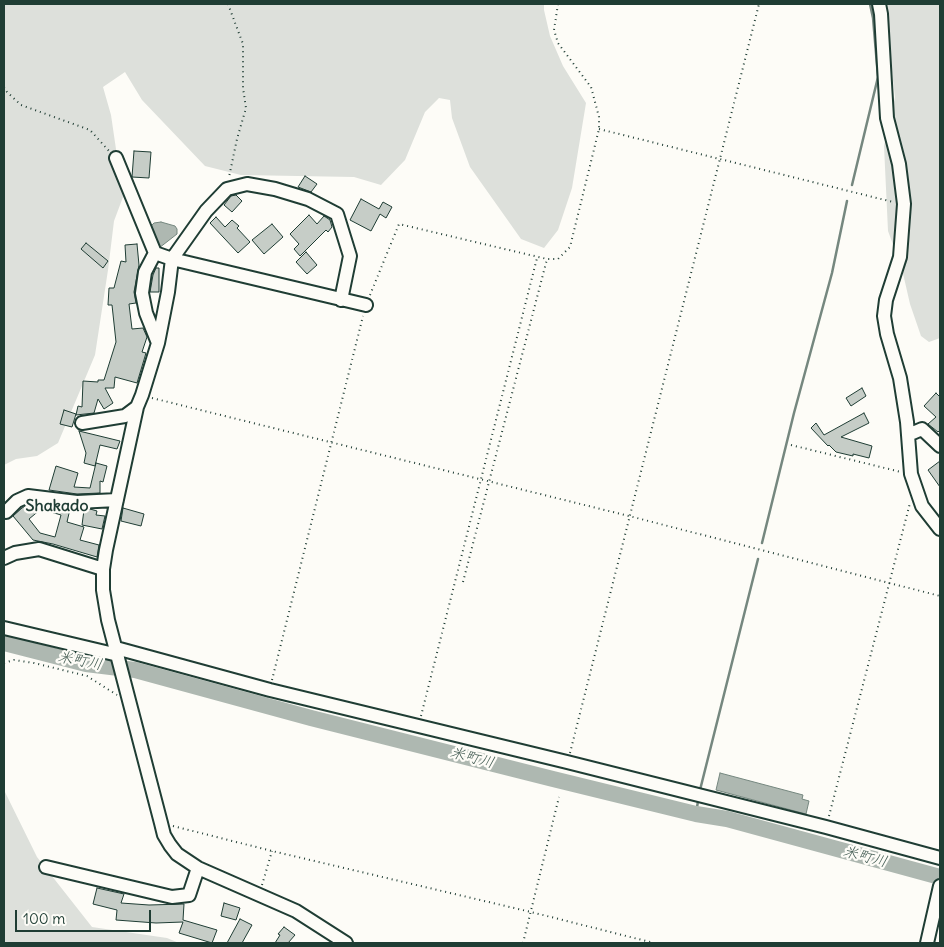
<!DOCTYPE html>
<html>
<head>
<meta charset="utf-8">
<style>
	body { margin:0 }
	#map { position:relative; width:944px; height:947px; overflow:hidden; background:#fdfcf7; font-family:Delius,sans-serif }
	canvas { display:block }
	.frame { position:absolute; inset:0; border:5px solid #1f3d34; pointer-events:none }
	.scale { position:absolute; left:15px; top:910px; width:136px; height:22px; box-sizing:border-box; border:2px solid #1f3d34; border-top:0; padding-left:6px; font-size:15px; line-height:18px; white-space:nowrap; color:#1f3d34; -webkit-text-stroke:4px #fdfcf7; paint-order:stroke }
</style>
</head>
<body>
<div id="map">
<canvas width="944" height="947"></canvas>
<div class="frame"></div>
<div class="scale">100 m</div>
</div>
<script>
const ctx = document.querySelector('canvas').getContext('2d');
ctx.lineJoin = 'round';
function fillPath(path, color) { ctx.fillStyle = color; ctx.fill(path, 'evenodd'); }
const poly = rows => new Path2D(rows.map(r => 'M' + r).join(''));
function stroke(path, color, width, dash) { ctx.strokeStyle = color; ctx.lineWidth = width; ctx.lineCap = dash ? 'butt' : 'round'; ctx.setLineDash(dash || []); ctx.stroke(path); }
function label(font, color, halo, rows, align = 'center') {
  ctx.font = font + ' Delius,"Klee One",sans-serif'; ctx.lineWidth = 4.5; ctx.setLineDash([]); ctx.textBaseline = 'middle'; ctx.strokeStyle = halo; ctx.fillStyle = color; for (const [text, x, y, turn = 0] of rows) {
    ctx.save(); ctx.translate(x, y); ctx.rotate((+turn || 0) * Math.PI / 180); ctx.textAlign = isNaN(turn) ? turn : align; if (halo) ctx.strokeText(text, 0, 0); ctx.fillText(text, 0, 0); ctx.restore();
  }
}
fillPath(poly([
	[4,4,544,4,544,10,550,36,563,66,586,103,572,188,558,230,544,248,521,239,470,167,452,118,450,100,439,98,425,112,405,160,381,185,354,177,241,175,205,166,142,100,125,72,103,87,111,115,123,197,114,221,108,270,95,355,58,443,37,456,16,459,4,465],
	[884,4,940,4,940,338,929,342,921,336,910,304,902,269,888,231,884,146,895,97],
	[4,790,37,857,92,927,167,938,179,943,4,943]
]), '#dde0db');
const water = poly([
	[161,222,175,226,177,229,177,234,159,248,149,228,154,223,161,222],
	[720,773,803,795,802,799,809,801,806,814,716,790,720,773]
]);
fillPath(water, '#aeb8b1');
stroke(water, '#75877f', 1);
stroke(poly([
	[852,185,878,77,873,18,870,4],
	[762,543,794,413,832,273,847,201],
	[700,790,758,559],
	[696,814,698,801]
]), '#75877f', 2.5);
stroke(poly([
	[4,643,86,664,135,670,311,718,553,779,696,814,727,819,940,877]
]), '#aeb8b1', 16);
const building = poly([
	[134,151,151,152,149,178,132,177,134,151],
	[305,176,317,184,311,192,298,187,305,176],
	[236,195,242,201,232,212,224,205,231,196,236,195],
	[361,199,379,209,383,202,392,207,386,218,380,214,371,231,350,220,361,199],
	[309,215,317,224,324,216,330,220,332,227,328,232,326,230,300,256,294,249,299,244,290,234,309,215],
	[216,217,225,227,232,220,239,226,237,228,250,242,238,253,210,223,216,217],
	[272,224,283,237,264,254,252,240,272,224],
	[86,243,108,261,103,268,81,249,86,243],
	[137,244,139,265,134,292,136,303,129,304,132,329,143,328,147,337,142,352,146,353,137,383,115,377,114,388,105,388,113,403,104,409,98,399,94,413,76,415,78,406,82,407,83,381,98,382,98,380,104,380,116,342,112,305,108,305,109,288,114,288,121,261,126,262,125,245,137,244],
	[306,252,317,265,307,274,296,262,306,252],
	[156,268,159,268,159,292,150,292,153,275,156,268],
	[862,388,866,396,851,406,846,398,862,388],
	[936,393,940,397,940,430,938,432,928,424,936,417,924,406,936,393],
	[64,410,76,414,72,427,60,424,64,410],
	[864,413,869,423,841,437,872,446,869,458,853,454,853,456,836,452,829,445,828,446,811,428,816,423,824,435,864,413],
	[79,431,120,441,117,449,100,445,95,466,84,463,86,453,79,431],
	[940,461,940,487,928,470,940,461],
	[96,463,107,466,103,482,100,481,100,493,77,494,49,490,56,466,78,473,74,487,90,488,96,463],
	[29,504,38,505,41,509,29,519,40,533,55,537,61,515,41,509,42,506,70,509,67,522,84,527,80,540,99,545,97,557,53,544,33,540,13,516,22,508,29,504],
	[123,508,144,514,141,526,121,521,123,508],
	[90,509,97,511,96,515,105,516,102,529,82,525,84,510,90,509],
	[97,888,124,894,121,903,149,905,184,904,183,920,217,930,212,943,179,933,183,922,156,923,116,920,117,910,93,904,97,888],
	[224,903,240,908,236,920,221,916,224,903],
	[240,919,252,925,242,943,227,943,240,919],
	[284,927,295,935,288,943,275,943,280,935,278,934,284,927]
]);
fillPath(building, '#c6cdc7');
stroke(building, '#1f3d34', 1);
const minor = poly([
	[879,4,881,14,887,118,899,164,904,204,900,257,886,300,884,316,887,334,900,378,907,422,911,474,922,506,940,529],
	[116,158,155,253,172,259,366,305],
	[155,253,145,272,142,293,146,313,158,343],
	[341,300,350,256,337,214,308,199,275,189,247,184,227,189,206,211,172,259,168,292,158,343,142,395,137,407,106,550,103,569,103,590,108,620,161,823,164,835,170,845,177,854,198,868,296,911,346,943],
	[82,423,125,416,137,407],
	[908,435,922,429,940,446],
	[6,512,17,501,28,496,77,502,117,500],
	[4,558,15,553,39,549,103,569],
	[4,628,118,655],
	[116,648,270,690,567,762,826,827,940,858],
	[46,867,172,897,189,895,198,868],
	[927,943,940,886]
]);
stroke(minor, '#1f3d34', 16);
stroke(poly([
	[228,4,243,44,243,88,246,108,237,139,229,177],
	[4,87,7,92,21,105,90,130,109,151],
	[599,129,893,202],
	[370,295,399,224,547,259,558,259,570,247,599,129,599,117,591,87,558,43,554,30,558,4],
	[152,398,629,516,940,596],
	[791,445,901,472],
	[463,582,547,259],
	[4,663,14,660,34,663,87,676,117,695],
	[272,680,363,316],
	[421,716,537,258],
	[570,753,759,4],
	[829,816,910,503],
	[173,826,272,851,531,912,654,943],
	[262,885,272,851],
	[523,943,559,797]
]), '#1f3d34', 2, [1, 4]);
stroke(minor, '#fdfcf7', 12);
label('italic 15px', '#435c53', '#fdfcf7', [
	["米町川",80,661,11],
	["米町川",472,758,15],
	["米町川",865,857,15]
]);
label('bold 16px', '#1f3d34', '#fdfcf7', [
	["Shakado",57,506]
]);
</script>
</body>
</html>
